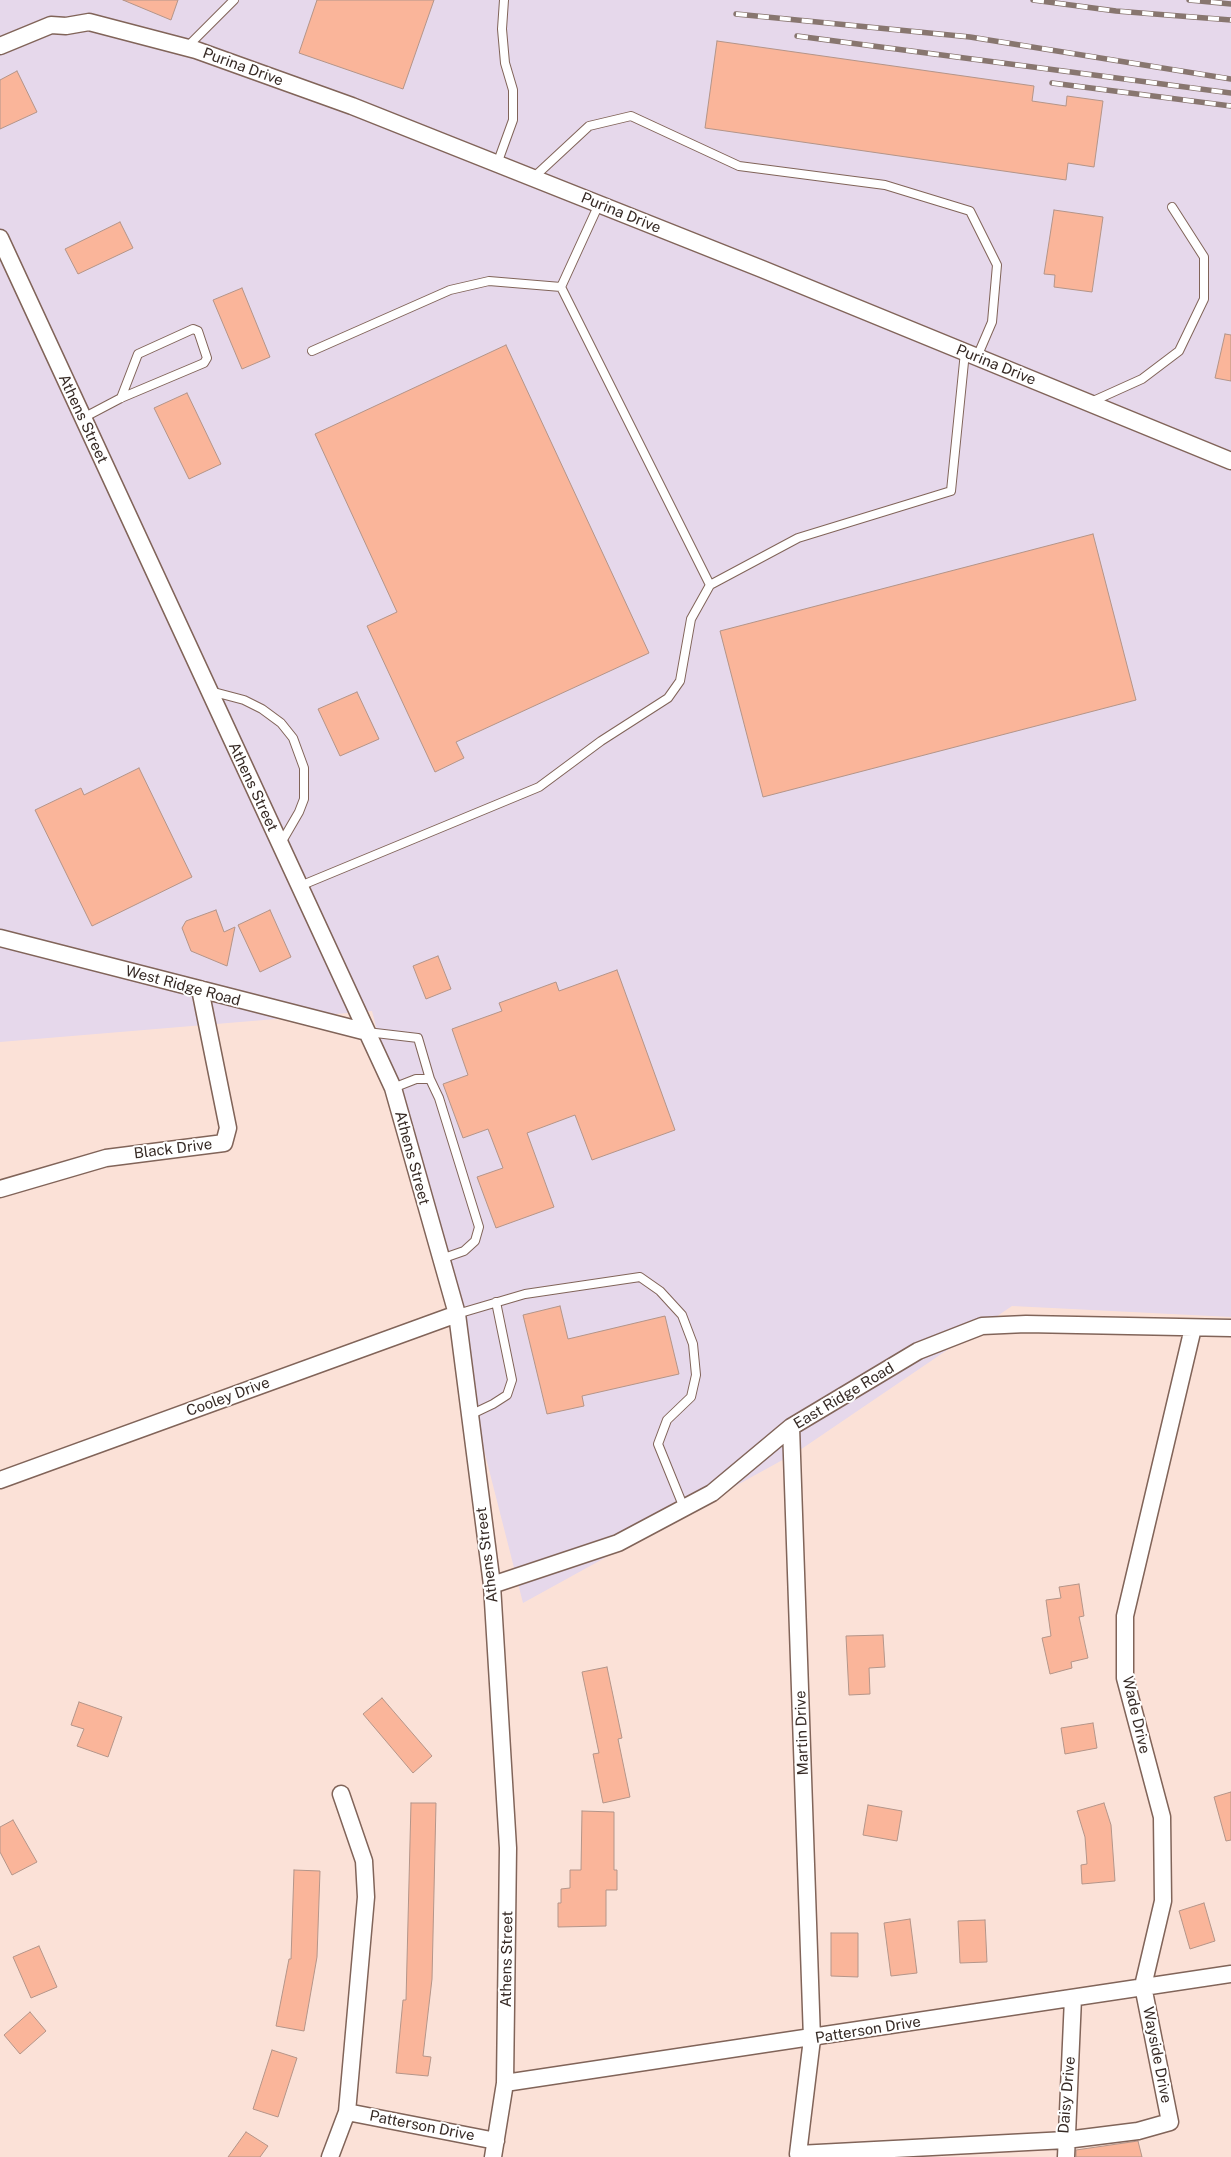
<!DOCTYPE html>
<html>
<head>
<meta charset="utf-8">
<style>
	body { margin:0 }
	canvas { display:block; background:#fbe1d7 }
</style>
</head>
<body>
<canvas width="1231" height="2157"></canvas>
<script>
const ctx = document.querySelector('canvas').getContext('2d');
ctx.lineJoin = 'round';
function fillPath(path, color) { ctx.fillStyle = color; ctx.fill(path, 'evenodd'); }
const poly = rows => new Path2D(rows.map(r => 'M' + r).join(''));
function stroke(path, color, width, dash) { ctx.strokeStyle = color; ctx.lineWidth = width; ctx.lineCap = dash ? 'butt' : 'round'; ctx.setLineDash(dash || []); ctx.stroke(path); }
function label(font, color, halo, rows, align = 'center') {
  ctx.font = font + ' "Public Sans",sans-serif'; ctx.lineWidth = 4; ctx.setLineDash([]); ctx.textBaseline = 'middle'; ctx.strokeStyle = halo; ctx.fillStyle = color; for (const [text, x, y, turn = 0] of rows) {
    ctx.save(); ctx.translate(x, y); ctx.rotate((+turn || 0) * Math.PI / 180); ctx.textAlign = isNaN(turn) ? turn : align; if (halo) ctx.strokeText(text, 0, 0); ctx.fillText(text, 0, 0); ctx.restore();
  }
}
fillPath(poly([
	[0,0,1231,0,1231,1317,1012,1306,797,1452,523,1603,372,1011,0,1042]
]), '#e6d8eb');
const building = poly([
	[123,0,178,0,171,20,123,0],
	[317,0,434,0,403,89,299,53,317,0],
	[717,41,1034,86,1032,101,1066,106,1067,96,1103,101,1094,167,1068,163,1066,180,705,128,717,41],
	[17,71,37,112,0,129,0,80,17,71],
	[1054,210,1103,217,1092,292,1054,287,1055,275,1044,274,1054,210],
	[120,222,133,248,78,274,65,249,120,222],
	[242,288,270,357,242,369,213,300,242,288],
	[1225,334,1231,335,1231,381,1215,378,1225,334],
	[506,345,649,653,456,742,464,758,435,772,367,626,397,612,315,434,506,345],
	[187,393,221,464,189,479,154,408,187,393],
	[1093,534,1136,700,763,797,720,631,1093,534],
	[357,692,379,739,340,756,318,709,357,692],
	[139,768,192,877,92,926,35,810,81,788,84,795,139,768],
	[216,910,224,932,235,927,227,966,191,951,182,928,186,921,216,910],
	[270,910,291,957,260,972,238,925,270,910],
	[438,956,451,989,426,999,413,966,438,956],
	[617,970,675,1130,592,1160,575,1115,527,1133,554,1207,496,1228,477,1177,503,1168,488,1129,463,1138,443,1084,468,1075,452,1029,502,1011,499,1003,556,982,559,991,617,970],
	[560,1306,568,1339,665,1316,679,1374,582,1396,584,1406,547,1414,523,1315,560,1306],
	[1079,1584,1084,1616,1079,1617,1088,1658,1071,1662,1072,1668,1050,1674,1042,1638,1051,1636,1046,1600,1061,1598,1059,1587,1079,1584],
	[883,1635,885,1667,869,1668,870,1694,849,1695,846,1636,883,1635],
	[607,1667,622,1738,618,1739,630,1797,603,1803,593,1754,599,1753,582,1672,607,1667],
	[382,1698,432,1756,413,1773,363,1714,382,1698],
	[79,1702,122,1717,108,1757,77,1746,84,1729,71,1725,79,1702],
	[1093,1723,1097,1748,1065,1754,1061,1728,1093,1723],
	[1231,1792,1231,1840,1226,1841,1214,1797,1231,1792],
	[411,1803,436,1803,432,1979,423,2056,431,2057,428,2076,396,2073,403,2000,406,2000,411,1803],
	[1104,1803,1111,1825,1115,1881,1082,1884,1081,1865,1087,1864,1085,1837,1077,1811,1104,1803],
	[868,1805,902,1811,897,1841,863,1835,868,1805],
	[582,1811,614,1812,614,1870,617,1870,617,1890,606,1890,606,1926,558,1927,558,1903,561,1903,561,1889,570,1888,570,1870,581,1870,582,1811],
	[13,1820,37,1862,12,1875,0,1852,0,1827,13,1820],
	[294,1870,320,1871,317,1957,304,2031,276,2026,289,1959,291,1959,294,1870],
	[1204,1903,1215,1941,1190,1949,1179,1911,1204,1903],
	[910,1919,917,1973,891,1976,884,1923,910,1919],
	[985,1920,987,1962,960,1963,958,1921,985,1920],
	[831,1933,858,1933,858,1977,831,1976,831,1933],
	[39,1946,57,1987,31,1998,13,1957,39,1946],
	[30,2012,46,2031,20,2054,4,2035,30,2012],
	[272,2050,297,2058,278,2117,253,2109,272,2050],
	[246,2132,268,2146,260,2157,228,2157,246,2132],
	[1138,2141,1142,2157,1076,2157,1076,2150,1138,2141]
]);
fillPath(building, '#fab59a');
stroke(building, '#b49589', 1);
const lane = poly([
	[186,48,234,0],
	[497,164,513,120,513,90,505,63,502,29,504,0],
	[533,178,589,126,631,116,739,166,885,185,970,211,997,265,992,322,977,357],
	[599,204,561,287,710,585],
	[312,351,450,290,489,281,561,287],
	[1091,402,1142,379,1179,351,1204,299,1204,257,1172,207],
	[83,418,121,398,204,363,207,358,198,331,193,329,138,354,121,398],
	[210,691,244,700,262,709,281,723,293,738,304,768,304,799,299,812,281,843],
	[300,886,539,787,601,741,668,698,680,681,691,619,710,585,798,538,951,491,965,352],
	[367,1032,418,1038,430,1079],
	[393,1088,416,1079,430,1079,439,1098,479,1227,475,1241,464,1251,441,1259],
	[457,1314,525,1294,640,1277,660,1291,682,1315,693,1344,696,1375,691,1397,667,1420,658,1444,684,1508],
	[470,1415,493,1404,507,1395,512,1380,496,1302]
]);
const street = poly([
	[0,46,51,25,66,26,89,22,196,50,352,106,762,269,1231,461],
	[0,238,393,1088,457,1314,492,1585,508,1848,505,2083,493,2157],
	[0,938,367,1032],
	[0,1189,106,1158,224,1143,228,1128,200,989],
	[791,1427,812,2039,798,2154,1066,2140,1138,2131,1170,2122,1143,1986,1163,1901,1162,1817,1125,1678,1125,1616,1193,1328],
	[0,1480,457,1314],
	[492,1585,618,1543,712,1493,791,1427,918,1351,982,1326,1026,1324,1231,1328],
	[505,2083,1231,1974],
	[347,2112,496,2141],
	[330,2157,347,2112,366,1897,364,1861,341,1794],
	[1066,2157,1073,1998]
]);
stroke(lane, '#816459', 10);
stroke(street, '#816459', 19);
stroke(lane, '#fff', 8);
stroke(street, '#fff', 16);
const rail = poly([
	[1033,0,1116,11,1231,20],
	[1189,0,1231,4],
	[736,14,970,37,1231,79],
	[797,36,1231,93],
	[1052,83,1231,106]
]);
stroke(rail, '#88766f', 5.5);
stroke(rail, '#fff', 4, [11]);
label('15px', '#362a25', '#fff', [
	["Purina Drive",243,67,20],
	["Purina Drive",621,213,22],
	["Purina Drive",996,365,22],
	["Athens Street",83,419,65],
	["Athens Street",253,787,65],
	["West Ridge Road",183,986,15],
	["Black Drive",173,1149,-7],
	["Athens Street",412,1158,75],
	["East Ridge Road",844,1396,-31],
	["Cooley Drive",228,1397,-20],
	["Athens Street",487,1555,-97],
	["Wade Drive",1136,1715,77],
	["Martin Drive",802,1733,-92],
	["Athens Street",507,1959,-89],
	["Patterson Drive",868,2030,-9],
	["Wayside Drive",1157,2055,79],
	["Daisy Drive",1067,2095,-85],
	["Patterson Drive",422,2126,11]
]);
</script>
</body>
</html>
